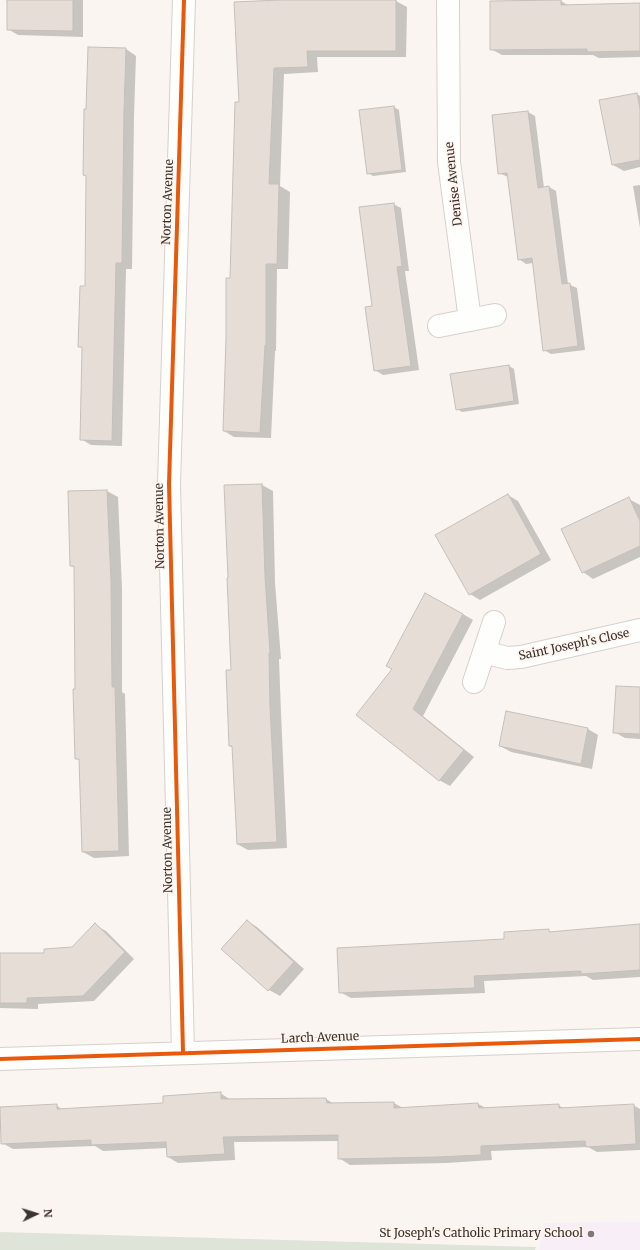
<!DOCTYPE html>
<html>
<head>
<meta charset="utf-8">
<style>
	body { margin:0 }
	#map { position:relative; width:640px; height:1250px; overflow:hidden; background:#fbf5f1; font-family:Merriweather,serif }
	canvas { display:block }
	.north { position:absolute; left:16px; top:1194px; width:40px; height:40px; -webkit-text-stroke:3px #fff4ed; paint-order:stroke; rotate:86deg; font-size:11px; font-weight:700; line-height:16px; text-align:center; color:#3a332f }
	.north::after { content:''; display:block; margin:auto; width:14px; height:18px; background:#3a332f; clip-path:polygon(50% 0,100% 100%,50% 72%,0 100%) }
</style>
</head>
<body>
<div id="map">
<canvas width="640" height="1250"></canvas>
<div class="north">N</div>
</div>
<script>
const ctx = document.querySelector('canvas').getContext('2d');
ctx.lineJoin = 'round';
function fillPath(path, color) { ctx.fillStyle = color; ctx.fill(path, 'evenodd'); }
const poly = rows => new Path2D(rows.map(r => 'M' + r).join(''));
function stroke(path, color, width, dash) { ctx.strokeStyle = color; ctx.lineWidth = width; ctx.lineCap = dash ? 'butt' : 'round'; ctx.setLineDash(dash || []); ctx.stroke(path); }
function label(font, color, halo, rows, align = 'center') {
  ctx.font = font + ' Merriweather,serif'; ctx.lineWidth = 3; ctx.setLineDash([]); ctx.textBaseline = 'middle'; ctx.strokeStyle = halo; ctx.fillStyle = color; for (const [text, x, y, turn = 0] of rows) {
    ctx.save(); ctx.translate(x, y); ctx.rotate((+turn || 0) * Math.PI / 180); ctx.textAlign = isNaN(turn) ? turn : align; if (halo) ctx.strokeText(text, 0, 0); ctx.fillText(text, 0, 0); ctx.restore();
  }
}
fillPath(poly([
	[640,1222,640,1250,539,1250,545,1223]
]), '#f7eef7');
fillPath(poly([
	[0,1232,536,1247,535,1250,0,1250]
]), '#dfe4d9');
fillPath(poly([
	[8,0,83,0,83,37,18,35,8,29],
	[304,0,396,1,407,7,406,57,317,57,318,72,284,74,280,186,290,192,288,269,277,269,276,351,275,351,271,438,234,437,224,431,240,103],
	[561,1,569,6,640,4,640,57,599,58,593,55,502,55,491,49],
	[126,49,136,56,134,116,132,269,126,269,122,446,91,445,81,439,83,348,79,346,86,287,87,177,84,175,87,110],
	[637,94,640,96,640,167,624,171,613,165],
	[394,107,399,110,406,172,373,176,368,173],
	[528,112,535,116,544,188,549,187,556,191,568,284,577,288,585,350,551,354,544,350,533,263,526,264,519,259,508,177,499,173],
	[640,185,640,228,633,186],
	[393,204,401,208,409,271,405,271,419,370,383,375,375,370,373,307],
	[509,366,514,369,519,404,462,412,457,409],
	[262,485,273,491,275,583,281,659,279,659,281,713,287,848,248,850,237,844,234,748,230,746,232,671],
	[107,491,118,497,122,588,122,692,125,694,129,856,94,858,83,852,81,761,76,758,75,568,71,566,69,492],
	[508,495,518,501,551,560,480,600,470,594],
	[629,499,640,505,640,557,593,579,583,572],
	[463,614,473,620,423,716,474,757,450,786,439,780,357,715],
	[640,688,640,739,625,738,614,732],
	[507,712,588,729,598,735,592,769,511,752,500,746],
	[247,921,257,927,304,969,280,996,269,990,222,949],
	[95,925,106,931,134,959,94,1001,38,1004,38,1009,0,1008,0,954,45,954,72,948],
	[640,925,640,977,593,980,586,976,484,981,485,993,351,998,340,992,505,940,548,930,552,933],
	[220,1093,231,1100,326,1099,334,1104,394,1103,403,1108,478,1104,486,1108,558,1105,565,1109,633,1105,640,1109,640,1150,597,1152,588,1147,491,1151,492,1160,447,1163,350,1165,339,1158,339,1141,234,1142,235,1160,178,1163,168,1157,167,1148,103,1151,95,1146,13,1149,2,1143,56,1105,63,1110,164,1104]
]), '#0003');
const building = poly([
	[7,0,73,0,73,31,7,30,7,0],
	[279,0,396,0,396,51,307,51,308,67,274,68,269,184,279,184,277,264,266,264,266,345,265,345,260,433,223,431,226,338,226,278,230,278,235,102,239,102,234,2,279,0],
	[561,0,561,5,640,3,640,51,587,52,587,49,490,50,490,1,561,0],
	[88,47,126,48,124,110,122,263,116,263,112,441,80,440,82,347,78,347,80,286,85,286,86,176,83,175,84,109,86,109,88,47],
	[637,93,640,109,640,160,612,165,599,100,637,93],
	[394,106,402,170,367,174,359,110,394,106],
	[528,111,538,188,549,186,562,284,570,283,578,346,543,351,532,258,518,260,507,173,498,174,492,115,528,111],
	[394,203,402,266,397,267,411,366,374,371,365,307,372,306,359,207,394,203],
	[509,365,514,401,456,410,450,374,509,365],
	[262,484,265,576,270,653,269,653,270,707,277,842,237,844,232,746,229,746,226,670,231,670,227,578,228,578,224,485,262,484],
	[107,490,111,581,112,687,115,687,119,851,82,852,79,759,75,759,73,689,75,689,74,566,70,566,68,491,107,490],
	[508,494,541,554,469,595,435,535,508,494],
	[629,497,640,521,640,546,582,573,561,529,629,497],
	[425,593,463,614,413,709,464,750,439,781,356,715,392,669,386,666,425,593],
	[616,686,640,687,640,734,613,733,616,686],
	[506,711,588,728,581,764,499,746,506,711],
	[247,920,294,962,268,991,221,949,247,920],
	[95,923,125,952,83,996,27,998,27,1003,0,1003,0,953,44,953,44,949,72,947,95,923],
	[640,924,640,970,581,974,581,971,474,976,475,988,339,993,337,948,504,939,504,932,549,929,549,932,640,924],
	[221,1092,221,1099,326,1098,327,1103,394,1102,394,1108,478,1103,479,1108,559,1104,559,1108,634,1104,636,1144,586,1147,585,1141,481,1146,481,1155,436,1157,338,1159,338,1135,223,1137,225,1154,167,1157,166,1142,91,1145,91,1140,1,1144,0,1107,57,1104,57,1109,163,1103,163,1096,221,1092]
]);
fillPath(building, '#e6ddd7');
stroke(building, '#c5bfbb', 1);
const street = poly([
	[448,0,449,162,470,320],
	[439,326,495,315],
	[484,652,507,658,521,657,640,630],
	[474,682,494,622],
	[183,1052,169,484,184,0],
	[0,1059,640,1039]
]);
stroke(street, '#d6d0cc', 24);
stroke(street, '#fefefd', 22);
stroke(poly([
	[183,1052,169,484,184,0],
	[0,1059,640,1039]
]), '#e8590c', 4);
for (const [x, y, r, color] of [
	[591,1234,4,"#7e7773"]
]) { const dot = new Path2D(); dot.arc(x, y, r, 0, 2 * Math.PI); ctx.fillStyle = color; ctx.fill(dot); stroke(dot, '#fff4ed', 1.5); }
label('12px', '#3a332f', '#fff4ed', [
	["Denise Avenue",454,184,-96],
	["Norton Avenue",168,202,-88],
	["Norton Avenue",160,526,-91],
	["Saint Joseph's Close",574,645,-12],
	["Norton Avenue",168,850,-91],
	["Larch Avenue",320,1038,-2]
]);
label('12px', '#3a332f', '#fff4ed', [
	["St Joseph's Catholic Primary School",583,1234]
], 'right');
</script>
</body>
</html>
